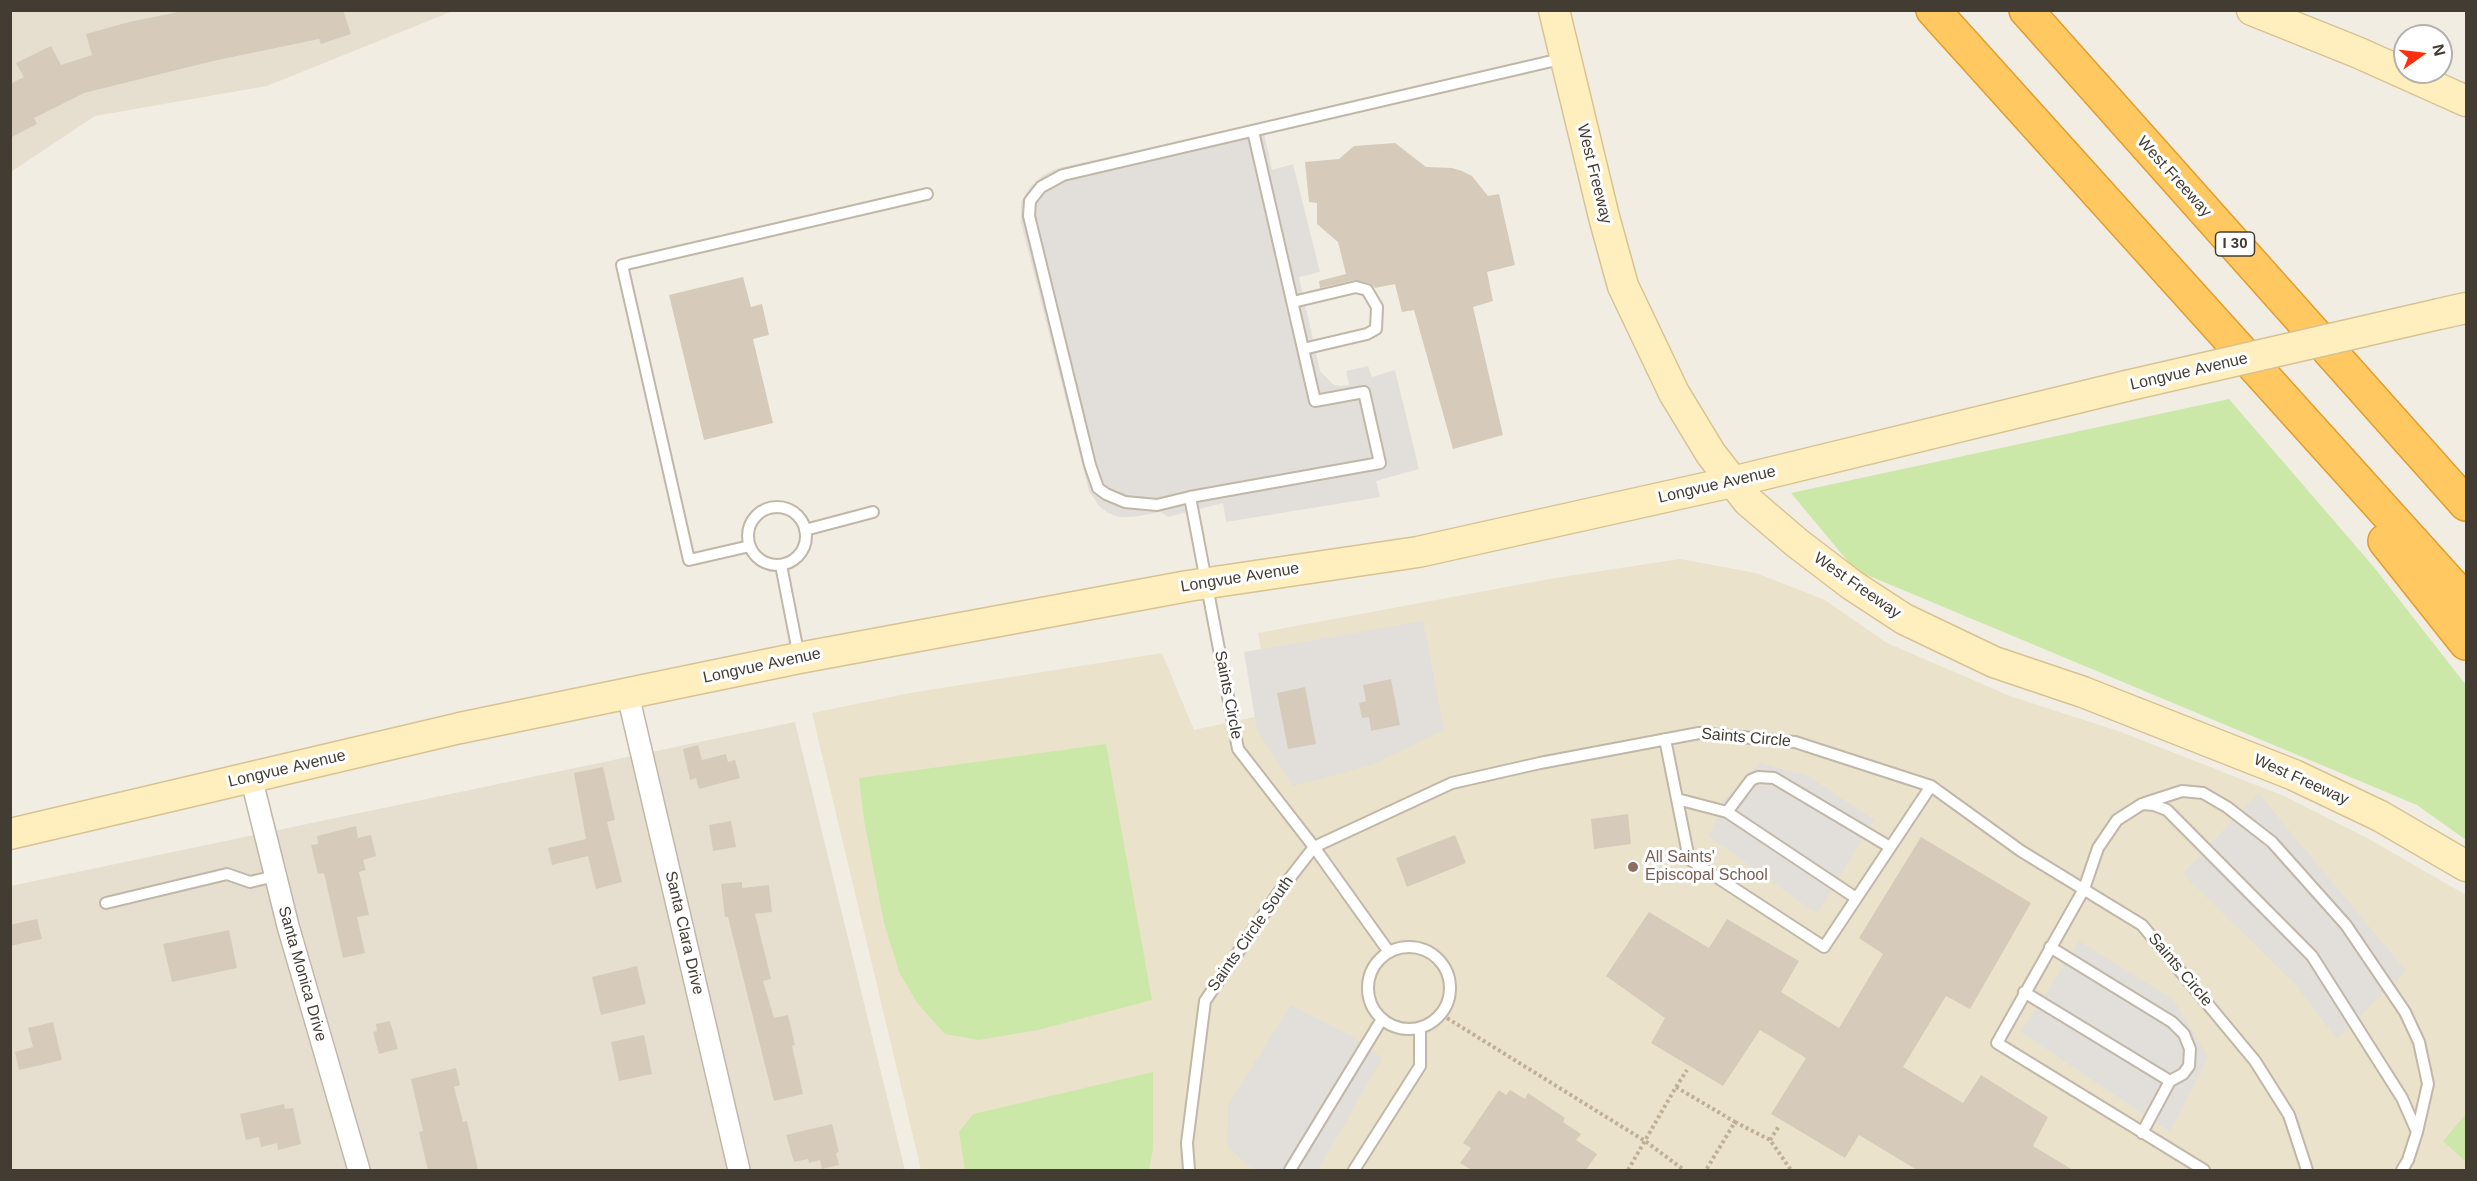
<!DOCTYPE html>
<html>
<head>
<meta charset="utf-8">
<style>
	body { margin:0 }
	#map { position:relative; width:2477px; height:1181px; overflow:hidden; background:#f2ede2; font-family:Helvetica,sans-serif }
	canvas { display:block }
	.frame { position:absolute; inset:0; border:12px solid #433c33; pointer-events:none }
	.north { position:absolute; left:2393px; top:24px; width:60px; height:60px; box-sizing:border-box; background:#fff; border:2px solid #b4b1ad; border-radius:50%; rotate:76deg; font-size:16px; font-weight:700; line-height:24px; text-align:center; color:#433c33 }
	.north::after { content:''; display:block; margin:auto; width:21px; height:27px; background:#ff2e0c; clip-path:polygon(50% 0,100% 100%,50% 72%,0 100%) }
</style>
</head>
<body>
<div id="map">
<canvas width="2477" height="1181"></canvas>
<div class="frame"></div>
<div class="north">N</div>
</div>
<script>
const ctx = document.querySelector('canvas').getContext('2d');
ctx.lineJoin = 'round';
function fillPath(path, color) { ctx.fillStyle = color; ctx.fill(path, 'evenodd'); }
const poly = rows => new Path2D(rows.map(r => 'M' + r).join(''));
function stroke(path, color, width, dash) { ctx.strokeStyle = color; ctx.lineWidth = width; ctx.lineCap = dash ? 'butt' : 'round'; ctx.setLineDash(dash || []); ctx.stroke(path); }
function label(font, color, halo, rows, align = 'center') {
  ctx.font = font + ' Helvetica,sans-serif'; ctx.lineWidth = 6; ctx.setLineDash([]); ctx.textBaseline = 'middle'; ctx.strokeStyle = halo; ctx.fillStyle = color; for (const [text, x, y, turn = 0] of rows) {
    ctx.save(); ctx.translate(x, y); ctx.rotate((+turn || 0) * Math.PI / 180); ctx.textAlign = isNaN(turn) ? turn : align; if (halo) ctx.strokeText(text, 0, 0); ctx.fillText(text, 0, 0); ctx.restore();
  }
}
fillPath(poly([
	[11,11,453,11,267,86,95,116,11,172],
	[795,722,905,1170,11,1170,10,886]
]), '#e6dfd0');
fillPath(poly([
	[1680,559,1756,573,1825,600,1887,643,2010,696,2121,732,2284,796,2369,839,2466,895,2466,1170,921,1170,812,713,910,693,1162,653,1194,730,1273,713,1258,633,1555,578]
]), '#ebe2cb');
fillPath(poly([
	[2229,399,2373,566,2466,685,2466,840,2417,805,1855,570,1791,493],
	[1106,744,1152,1000,1038,1030,979,1040,945,1034,918,1004,900,974,884,923,864,820,859,778],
	[1153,1072,1153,1149,1149,1170,965,1170,959,1132,973,1114],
	[2466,1114,2466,1162,2443,1141]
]), '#cce8a9');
fillPath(poly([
	[1262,123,1272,170,1293,164,1320,272,1299,277,1320,371,1334,385,1341,386,1349,385,1346,371,1368,366,1372,377,1395,370,1419,469,1376,481,1380,497,1226,522,1223,503,1168,517,1161,512,1133,517,1119,517,1108,513,1099,506,1089,491,1021,223,1021,202,1030,187,1043,175,1058,168],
	[1423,621,1444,730,1372,765,1293,786,1257,730,1244,652],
	[1760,763,1808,776,1874,820,1817,914,1709,836,1725,798],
	[2258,793,2406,971,2337,1039,2296,985,2183,874],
	[2079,941,2173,999,2208,1057,2170,1132,2021,1032],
	[1291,1005,1350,1035,1382,1058,1318,1170,1254,1170,1227,1146,1228,1105]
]), '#e2dfdb');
fillPath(poly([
	[188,10,343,10,351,34,321,44,319,39,213,61,84,93,34,118,37,124,10,138,10,84,24,77,16,63,51,46,61,65,92,55,86,34,129,22],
	[1395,143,1426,167,1452,168,1462,171,1472,176,1488,196,1499,194,1515,265,1487,272,1493,301,1473,307,1503,435,1453,449,1414,310,1402,312,1395,284,1375,288,1369,283,1355,280,1320,288,1319,281,1346,274,1338,242,1317,224,1317,203,1309,202,1305,162,1339,159,1354,146],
	[743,277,751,307,762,304,769,335,753,339,773,423,704,440,669,295],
	[1391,679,1400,725,1371,731,1369,717,1362,718,1359,703,1366,701,1363,685],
	[1305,687,1316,744,1288,749,1277,693],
	[698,745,702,760,726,754,728,762,735,760,740,778,699,789,696,778,690,780,683,749],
	[603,767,615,820,607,822,622,882,596,889,588,856,552,865,548,848,586,839,574,773],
	[1628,814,1631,844,1594,849,1591,819],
	[731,821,736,847,713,851,709,825],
	[356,826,358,838,371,835,376,856,363,860,366,870,359,872,369,915,357,917,365,953,343,958,324,873,318,874,311,845,318,844,317,836],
	[1455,835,1466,863,1407,887,1396,858],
	[1921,837,2031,903,1970,1009,1946,996,1903,1067,1963,1103,1981,1075,2048,1117,2033,1146,2073,1170,1917,1170,1859,1135,1845,1158,1771,1114,1806,1058,1760,1030,1723,1086,1651,1043,1665,1018,1606,976,1649,912,1709,948,1727,919,1799,961,1781,992,1839,1028,1883,954,1859,938],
	[742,882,742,888,769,885,772,912,755,914,771,979,763,981,774,1018,788,1015,795,1045,792,1046,803,1094,774,1101,728,917,725,917,721,884],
	[37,919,42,939,10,946,10,925],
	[229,930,237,968,172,982,163,944],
	[637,966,646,1004,601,1015,592,977],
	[390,1021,398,1049,379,1054,373,1032,377,1031,376,1024],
	[53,1022,62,1060,19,1070,15,1052,33,1047,28,1028],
	[644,1035,652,1074,619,1081,611,1042],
	[456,1068,460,1085,454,1087,463,1122,467,1121,478,1170,428,1170,419,1132,423,1131,411,1079],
	[1499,1090,1506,1095,1510,1090,1525,1099,1528,1093,1565,1118,1563,1122,1581,1134,1576,1140,1597,1154,1586,1170,1472,1170,1460,1163,1471,1148,1463,1143],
	[284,1104,285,1109,293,1108,301,1144,278,1150,277,1143,261,1147,259,1137,246,1140,240,1114],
	[832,1124,839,1152,836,1153,839,1165,822,1169,820,1160,809,1163,808,1159,794,1162,786,1135]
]), '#d6cbba');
const lane = poly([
	[1253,131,1315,401,1364,392,1380,463,1190,497,1157,505,1125,502,1106,494,1098,488,1090,465,1029,216,1030,201,1041,187,1063,175,1565,58],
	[1293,302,1356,287,1367,290,1377,307,1376,329,1367,334,1303,349],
	[1190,497,1238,749,1314,847,1389,952],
	'748 536a29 29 0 1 1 58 0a29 29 0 1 1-58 0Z',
	[805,530,873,512],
	[750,546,689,560,622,265,927,194],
	[781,565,799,657],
	[1665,739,1689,859,1824,947,1931,786],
	[1677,799,1727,812,1856,898],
	[2145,803,2182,791,2203,793,2227,807,2272,842,2346,925,2405,1012,2419,1042,2428,1084,2417,1132,2408,1160,2402,1170],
	[1727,812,1751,780,1758,777,1774,778,1890,847],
	[106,903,227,874,250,882,275,876],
	'1368 988a41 41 0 1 1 82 0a41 41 0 1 1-82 0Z',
	[2024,992,2170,1081,2183,1074,2189,1066,2190,1049,2184,1034,2172,1022,2050,947],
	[2142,1133,2170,1081],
	[1189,1170,1187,1143,1205,1001,1279,892,1314,847,1452,783,1540,763,1699,733,1795,742,1931,786,2021,851,2142,925,2255,1061,2289,1115,2307,1170],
	[1290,1170,1382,1019],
	[1354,1170,1420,1066,1420,1029],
	[2204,1170,1997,1043,2084,889,2098,848,2117,820,2142,804,2154,805,2167,810,2312,956,2402,1098,2417,1132]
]);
const street = poly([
	[628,695,739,1170],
	[251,777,288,926,359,1170]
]);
const secondary = poly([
	[1554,10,1604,217,1623,286,1674,393,1711,454,1748,501,1797,543,1852,585,1904,619,1994,662,2083,692,2294,775,2380,816,2466,866],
	[2252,10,2359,53,2466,101],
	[2439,314,2466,308],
	[10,834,460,728,799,658,1188,586,1418,552,1732,482,2126,386]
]);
const highway = poly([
	[1933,10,2466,601],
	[2026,10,2466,504],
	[2385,541,2466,643]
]);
stroke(lane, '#c0b7a8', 14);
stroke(street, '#c0b7a8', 24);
stroke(secondary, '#d7c392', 33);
stroke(highway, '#e19d2d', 36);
stroke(poly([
	[1442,1015,1645,1141,1684,1170],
	[1676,1087,1687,1070],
	[1735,1122,1770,1140,1791,1170],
	[1770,1140,1779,1126],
	[1628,1170,1676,1087,1735,1122,1706,1170]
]), '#bfb095', 4, [3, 3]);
stroke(lane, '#fff', 10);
stroke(street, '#fff', 21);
stroke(secondary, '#ffefbf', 30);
stroke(highway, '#ffc860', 33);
const secondaryBridge = poly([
	[2126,386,2439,314]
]);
stroke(secondaryBridge, '#d7c392', 33, []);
stroke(secondaryBridge, '#ffefbf', 30);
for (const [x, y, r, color] of [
	[1633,867,6,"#8d6e63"]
]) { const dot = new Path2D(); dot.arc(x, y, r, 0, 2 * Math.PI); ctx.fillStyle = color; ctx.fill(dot); stroke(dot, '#fff', 2); }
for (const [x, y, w] of [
	[2235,244,39]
]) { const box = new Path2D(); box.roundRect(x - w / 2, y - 12, w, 24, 4.5); ctx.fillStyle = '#fff'; ctx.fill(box); stroke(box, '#433c33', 1.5); }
label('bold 15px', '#433c33', null, [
	["I 30",2235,244]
]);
label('16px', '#433c33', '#fff', [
	["West Freeway",1594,174,76],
	["West Freeway",2174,177,48],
	["Longvue Avenue",2189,372,-13],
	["Longvue Avenue",1717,485,-13],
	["Longvue Avenue",1240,578,-9],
	["West Freeway",1857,586,35],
	["Longvue Avenue",762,666,-12],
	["Saints Circle",1228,695,79],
	["Saints Circle",1746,738,5],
	["Longvue Avenue",287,769,-13],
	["West Freeway",2301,780,24],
	["Santa Clara Drive",684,933,77],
	["Saints Circle South",1251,934,-55],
	["Saints Circle",2180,970,50],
	["Santa Monica Drive",302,974,74]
]);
label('16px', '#785e54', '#fff', [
	["All Saints'",1645,858],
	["Episcopal School",1645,876]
], 'left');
</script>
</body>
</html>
